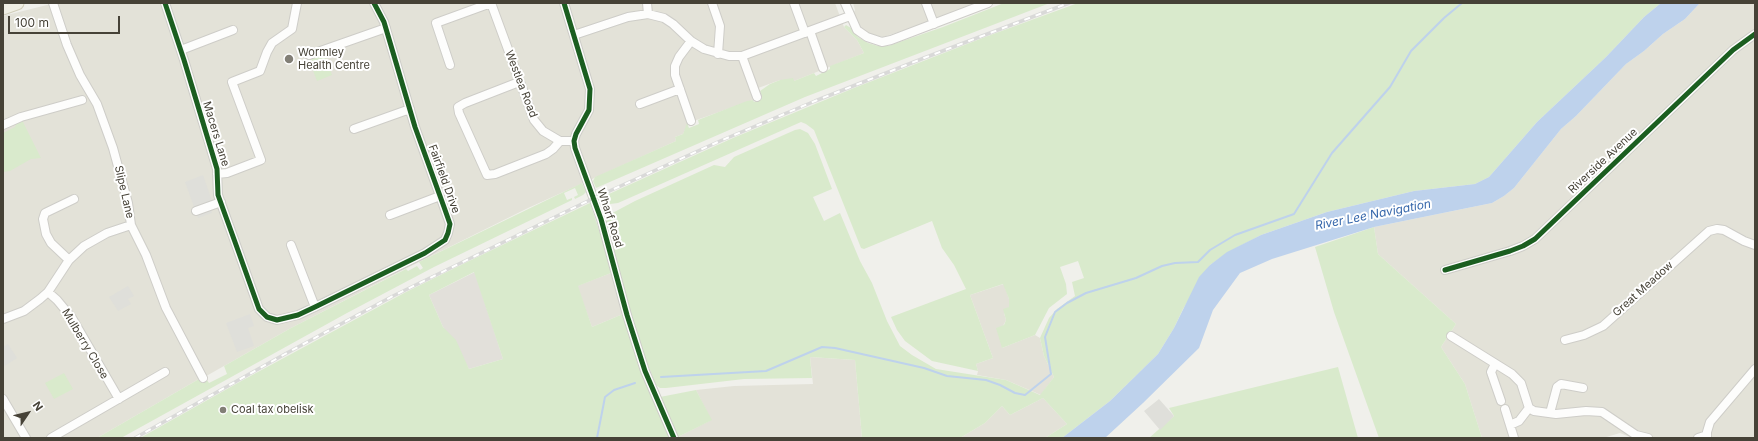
<!DOCTYPE html>
<html>
<head>
<meta charset="utf-8">
<style>
	body { margin:0 }
	#map { position:relative; width:1758px; height:441px; overflow:hidden; background:#f0f0eb; font-family:Inter,sans-serif }
	canvas { display:block }
	.frame { position:absolute; inset:0; border:4px solid #464237; pointer-events:none }
	.north { position:absolute; left:8px; top:393px; width:40px; height:40px; -webkit-text-stroke:3px #fff; paint-order:stroke; rotate:55deg; font-size:11px; font-weight:700; line-height:16px; text-align:center; color:#464237 }
	.north::after { content:''; display:block; margin:auto; width:14px; height:18px; background:#464237; clip-path:polygon(50% 0,100% 100%,50% 72%,0 100%) }
	.scale { position:absolute; left:8px; top:16px; width:112px; height:18px; box-sizing:border-box; border:2px solid #464237; border-top:0; padding-left:5px; font-size:12px; line-height:14px; white-space:nowrap; color:#464237; -webkit-text-stroke:3px #fff; paint-order:stroke }
</style>
</head>
<body>
<div id="map">
<canvas width="1758" height="441"></canvas>
<div class="frame"></div>
<div class="north">N</div>
<div class="scale">100 m</div>
</div>
<script>
const ctx = document.querySelector('canvas').getContext('2d');
ctx.lineJoin = 'round';
function fillPath(path, color) { ctx.fillStyle = color; ctx.fill(path, 'evenodd'); }
const poly = rows => new Path2D(rows.map(r => 'M' + r).join(''));
function stroke(path, color, width, dash) { ctx.strokeStyle = color; ctx.lineWidth = width; ctx.lineCap = dash ? 'butt' : 'round'; ctx.setLineDash(dash || []); ctx.stroke(path); }
function label(font, color, halo, rows, align = 'center') {
  ctx.font = font + ' Inter,sans-serif'; ctx.lineWidth = 4; ctx.setLineDash([]); ctx.textBaseline = 'middle'; ctx.strokeStyle = halo; ctx.fillStyle = color; for (const [text, x, y, turn = 0] of rows) {
    ctx.save(); ctx.translate(x, y); ctx.rotate((+turn || 0) * Math.PI / 180); ctx.textAlign = isNaN(turn) ? turn : align; if (halo) ctx.strokeText(text, 0, 0); ctx.fillText(text, 0, 0); ctx.restore();
  }
}
fillPath(poly([
	[55,3,835,3,844,27,857,40,864,53,794,81,780,80,750,91,753,100,688,123,683,134,675,137,676,141,528,208,409,267,291,328,201,379,199,379,97,438,3,438,3,16],
	[853,3,976,3,920,25,883,37,867,33,862,29,853,14,855,10],
	[1700,3,1755,3,1755,438,1632,438,1620,433,1603,438,1482,438,1465,384,1441,347,1456,324,1378,254,1374,227,1492,203,1504,196,1514,188,1561,129,1576,116,1626,64,1644,51,1663,34,1685,19],
	[611,273,623,314,592,327,577,286],
	[1004,284,1009,299,1009,307,1004,313,1006,320,1003,326,1002,348,1035,335,1040,338,1044,356,1054,377,1041,395,1006,380,977,375,978,371,976,364,993,358,970,295],
	[810,357,855,360,862,438,679,438,678,437,711,420,696,390,734,386,813,384],
	[1043,398,1067,424,1045,438,960,438,985,423,1002,406,1010,415]
]), '#e3e2d8');
fillPath(poly([
	[475,272,503,359,469,369,443,327,429,295]
]), '#e2e0da');
fillPath(poly([
	[1004,3,1050,3,805,97,596,188,593,181,595,177,676,141,675,137,683,134,687,123,689,128,699,124,698,120,747,101,753,100,754,102,762,98,760,91,770,84,780,80,793,78,794,81,814,73,816,76,830,69,830,66,864,53,857,40,844,27,846,25,851,28,858,37,868,43,878,46,888,46,943,27],
	[1078,3,1661,3,1644,17,1606,57,1537,122,1489,177,1475,184,1414,191,1327,212,1261,235,1227,253,1210,265,1183,309,1174,328,1158,354,1110,401,1062,438,1045,438,1067,424,1043,398,1010,415,1002,406,985,423,960,438,862,438,855,360,810,357,812,378,744,379,666,388,660,388,656,385,636,335,605,217,635,201,714,165,725,167,734,157,795,130,800,129,808,133,815,144,832,189,813,197,824,221,840,213,860,261,872,283,887,321,900,346,912,355,936,369,1006,380,1040,395,1054,377,1044,356,1040,338,1049,318,1057,309,1075,296,1072,282,1084,278,1078,261,1060,267,1066,284,1067,294,1049,308,1035,335,1002,348,996,328,1004,325,1006,320,1003,309,1009,307,1009,299,1003,284,970,295,993,358,976,364,978,371,932,361,905,341,897,330,891,317,966,289,954,265,942,248,932,221,864,249,861,248,814,130,806,124,801,122,618,203,610,204,604,202,600,198,733,138,854,88,985,37],
	[325,55,332,75,317,81,309,60],
	[22,120,41,158,31,159,10,171,3,172,3,133,15,127,17,122],
	[582,183,586,192,583,195,575,199,574,197,578,195,575,188,564,193,567,200,572,198,572,200,434,267,347,313,121,438,97,438,199,379,205,377,209,383,227,374,224,366,291,328,406,269,408,271,417,266,420,270,423,268,419,262],
	[590,203,604,245,611,273,578,286,592,327,623,314,638,362,670,438,140,438,243,380,406,292,469,261],
	[474,272,503,359,469,369,456,340,443,327,429,295],
	[1374,227,1378,254,1456,324,1441,347,1465,384,1482,438,1379,438,1334,312,1315,247],
	[1338,367,1358,438,1149,438,1174,416,1169,408],
	[64,373,73,389,54,399,45,383],
	[696,390,712,420,678,437,660,397]
]), '#d9eacc');
fillPath(poly([
	[203,175,212,201,208,202,212,213,198,218,185,182],
	[128,286,134,296,128,299,131,304,118,311,109,297],
	[250,314,254,326,248,328,254,346,237,352,226,323],
	[8,344,17,358,3,367,3,347],
	[1159,399,1174,416,1160,430,1144,411]
]), '#dfdfda');
fillPath(poly([
	[1661,3,1700,3,1685,19,1663,34,1644,51,1626,64,1576,116,1561,129,1514,188,1504,196,1492,203,1374,227,1272,259,1240,273,1213,310,1199,348,1143,403,1105,438,1062,438,1110,401,1158,354,1174,328,1199,277,1210,265,1227,252,1261,235,1327,212,1414,191,1475,184,1489,177,1537,122,1606,57,1644,17]
]), '#bed2ec');
stroke(poly([
	[661,377,766,371,822,347,835,348,924,368,947,376,986,380,1000,385,1015,393,1025,395,1051,374,1045,337,1055,312,1067,303,1086,293,1136,278,1162,266,1175,263,1198,262,1210,250,1235,235,1294,214,1332,153,1390,87,1411,51,1444,18,1462,3],
	[597,438,605,397,614,390,635,383]
]), '#bed2ec', 2);
const minor = poly([
	[53,3,67,45,80,75,97,104,113,148,128,203,131,225,146,255,166,308,203,378],
	[165,3,184,60,217,169,218,195,235,242,259,309,267,317,277,320,298,315,315,307,425,253,445,240,448,233,450,224,444,207,415,127,384,22,374,3],
	[491,3,534,120,543,131,560,141,574,141],
	[564,3,590,89,589,110,576,134,574,141,575,148,601,219,627,315,645,371,674,438],
	[647,3,648,14],
	[712,3,720,26,718,54],
	[794,3,805,33],
	[845,3,857,30,867,37,882,42,891,40,988,3],
	[926,3,934,24],
	[810,31,823,68],
	[574,35,628,17,648,14,664,18,673,24,691,41,704,49,729,56,742,56,850,16],
	[691,41,679,57,675,66,675,75,691,121],
	[181,50,233,30],
	[309,55,386,28],
	[742,56,757,97],
	[450,65,436,23,491,3],
	[519,82,465,103,458,107,459,113,487,175,495,174,546,154,553,149,560,141],
	[640,104,680,89],
	[3,125,21,117,82,100],
	[354,129,410,109],
	[217,174,227,173,261,160,232,82,260,71,267,52,272,43,292,29,297,3],
	[196,211,221,202],
	[390,215,440,196],
	[291,245,315,307],
	[69,260,51,243,46,234,43,219,45,213,74,199],
	[1445,270,1510,251,1523,246,1535,239,1733,50,1755,34],
	[48,292,57,300,72,318,119,399],
	[3,319,24,311,40,299,48,292,69,260,84,246,107,233,131,225],
	[1451,336,1512,374,1521,383,1529,408,1534,411,1556,414,1586,411,1602,412,1636,435,1648,438],
	[1565,340,1584,335,1603,326,1709,231,1717,229,1724,230,1744,241,1755,245],
	[1495,364,1491,372,1501,401],
	[3,399,26,438],
	[1505,409,1514,438],
	[1550,413,1557,387,1561,384,1583,388],
	[1510,425,1519,421,1529,408],
	[51,438,165,372],
	[1698,438,1707,435],
	[1707,438,1707,432,1710,422,1755,369]
]);
const primary = poly([
	[3,8,17,3]
]);
stroke(minor, '#cecdc8', 10);
stroke(primary, '#d1ceba', 15);
stroke(minor, '#fdfdfc', 8);
stroke(primary, '#f0efe4', 13);
const rail = poly([
	[135,438,285,354,393,296,594,198,720,141,815,101,924,58,1069,3]
]);
stroke(rail, '#d9d9d8', 3.5);
stroke(rail, '#fff', 2, [6]);
stroke(poly([
	[165,3,184,60,217,169,218,195,235,242,259,309,267,317,277,320,298,315,315,307,425,253,445,240,448,233,450,224,444,207,415,127,384,22,374,3],
	[564,3,590,89,589,110,576,134,574,141,575,148,601,219,627,315,645,371,674,438],
	[1445,270,1510,251,1523,246,1535,239,1733,50,1755,34]
]), '#1b5e20', 5);
for (const [x, y, r, color] of [
	[289,59,5,"#827f76"],
	[223,410,4,"#827f76"]
]) { const dot = new Path2D(); dot.arc(x, y, r, 0, 2 * Math.PI); ctx.fillStyle = color; ctx.fill(dot); stroke(dot, '#fff', 1.5); }
label('11px', '#464237', '#fff', [
	["Wormley",298,53],
	["Health Centre",298,66],
	["Coal tax obelisk",231,410]
], 'left');
label('11px', '#464237', '#fff', [
	["Westlea Road",521,84,69],
	["Macers Lane",216,134,73],
	["Riverside Avenue",1603,161,-43],
	["Fairfield Drive",444,179,70],
	["Slipe Lane",124,192,77],
	["Wharf Road",610,218,72],
	["Great Meadow",1643,289,-42],
	["Mulberry Close",85,344,59]
]);
label('italic 12px', '#3667ab', '#fff', [
	["River Lee Navigation",1373,215,-11]
]);
</script>
</body>
</html>
